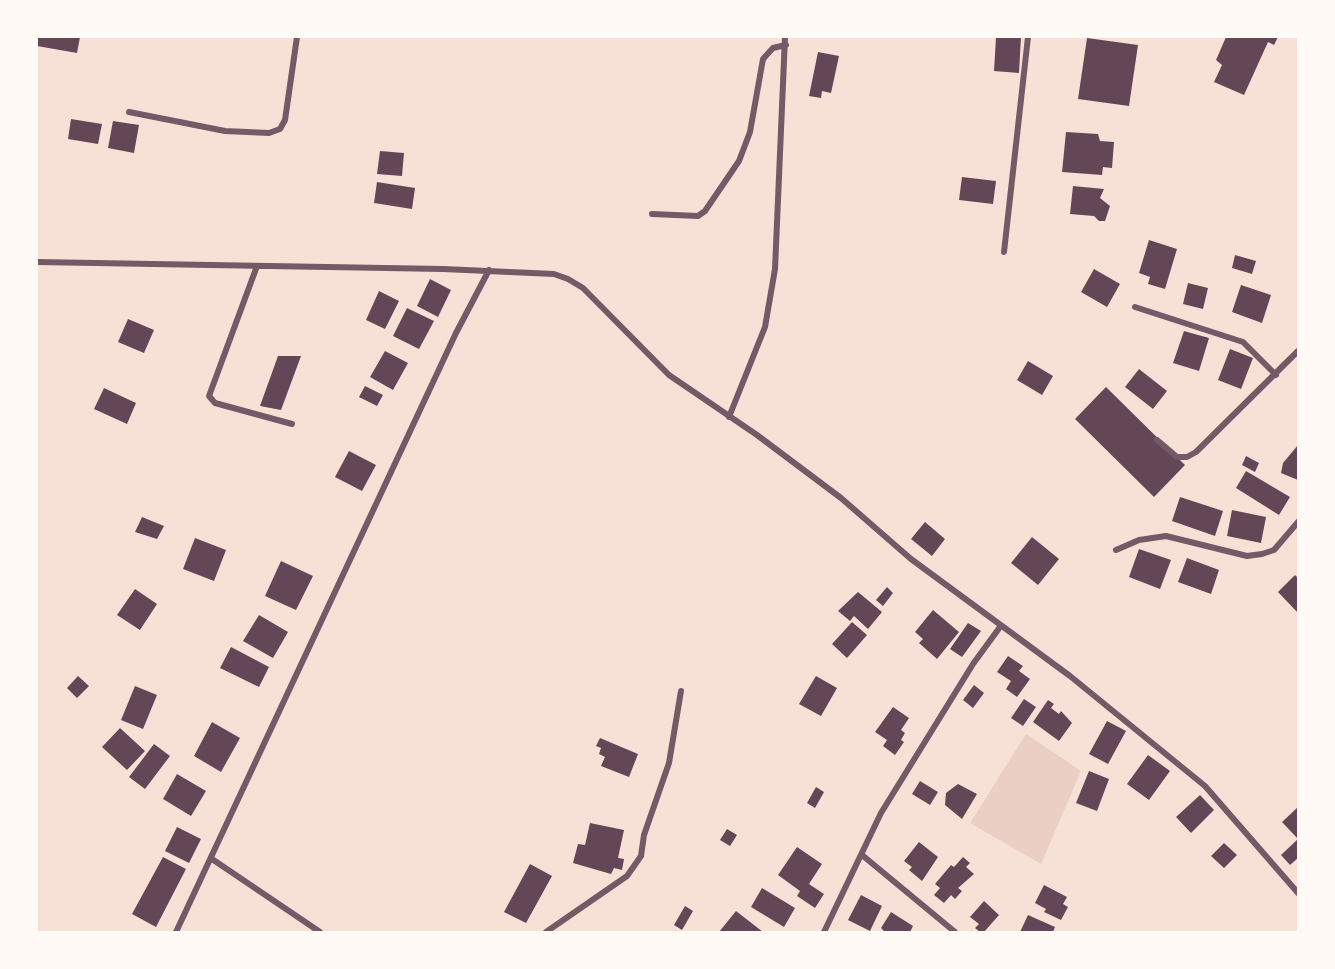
<!DOCTYPE html>
<html>
<head>
<meta charset="utf-8">
<style>
	body { margin:0 }
	#map { position:relative; width:1335px; height:969px; overflow:hidden; background:#f7e1d7; font-family:Georgia,serif }
	canvas { display:block }
	.frame { position:absolute; inset:0; border:38px solid #fffaf5; pointer-events:none }
</style>
</head>
<body>
<div id="map">
<canvas width="1335" height="969"></canvas>
<div class="frame"></div>
</div>
<script>
const ctx = document.querySelector('canvas').getContext('2d');
ctx.lineJoin = 'round';
function fillPath(path, color) { ctx.fillStyle = color; ctx.fill(path, 'evenodd'); }
const poly = rows => new Path2D(rows.map(r => 'M' + r).join(''));
function stroke(path, color, width, dash) { ctx.strokeStyle = color; ctx.lineWidth = width; ctx.lineCap = dash ? 'butt' : 'round'; ctx.setLineDash(dash || []); ctx.stroke(path); }
fillPath(poly([
	[1026,734,1081,771,1041,864,970,823]
]), '#ebcfc5');
fillPath(poly([
	[37,37,80,37,77,53,37,46],
	[996,37,1021,37,1019,73,994,71],
	[1226,37,1278,37,1274,45,1268,42,1244,95,1214,82,1222,65,1216,60],
	[1087,38,1138,45,1129,106,1078,99],
	[818,52,839,56,831,93,822,91,821,98,809,96],
	[71,119,102,124,98,144,68,139],
	[113,121,139,125,134,153,108,148],
	[1066,132,1098,134,1100,141,1114,142,1112,168,1103,167,1102,175,1062,172],
	[380,151,404,153,402,176,377,174],
	[962,177,996,181,993,204,959,200],
	[377,182,415,188,412,209,374,203],
	[1073,186,1104,189,1100,198,1110,206,1105,221,1099,221,1094,216,1070,214],
	[1149,240,1177,249,1165,289,1148,284,1150,277,1139,273],
	[1235,255,1256,261,1252,274,1232,268],
	[1094,269,1120,284,1107,307,1081,292],
	[430,279,451,290,438,317,417,306],
	[1188,283,1208,288,1203,309,1183,304],
	[1241,285,1271,295,1262,323,1232,312],
	[379,291,399,301,385,329,366,320],
	[407,308,434,321,419,349,393,336],
	[128,319,154,330,144,353,118,342],
	[1184,331,1209,338,1199,371,1173,363],
	[1230,349,1253,358,1241,389,1218,380],
	[385,351,408,363,393,390,370,377],
	[278,356,301,356,281,410,260,406],
	[1028,361,1053,376,1042,395,1017,380],
	[1139,369,1167,391,1153,409,1125,387],
	[365,386,383,395,377,406,359,397],
	[1106,387,1185,465,1154,497,1075,419],
	[104,388,136,403,127,424,94,409],
	[1298,445,1298,480,1281,473,1283,463],
	[349,451,376,465,362,491,335,477],
	[1246,456,1259,463,1255,472,1242,465],
	[1246,471,1290,497,1279,515,1236,488],
	[1180,497,1223,511,1215,536,1172,521],
	[1232,510,1266,517,1261,543,1227,536],
	[142,517,164,526,157,539,135,532],
	[925,522,945,539,932,556,911,539],
	[1032,537,1059,559,1038,585,1011,563],
	[195,538,226,550,214,581,183,569],
	[1139,549,1171,560,1160,589,1129,577],
	[1187,558,1219,570,1211,594,1178,582],
	[281,561,313,576,296,610,265,596],
	[1295,575,1298,578,1298,613,1278,592],
	[887,587,893,593,883,606,876,600],
	[135,589,157,604,140,630,117,615],
	[858,592,882,612,868,629,854,616,850,621,838,611],
	[933,610,959,632,937,659,919,643,923,639,915,632],
	[259,615,288,632,273,658,243,641],
	[852,622,867,635,847,658,832,644],
	[968,623,981,631,962,657,950,649],
	[231,647,269,667,259,687,220,668],
	[1008,656,1023,666,1019,671,1030,679,1017,697,1006,689,1011,681,997,672],
	[78,676,89,686,77,698,67,688],
	[816,676,837,688,821,716,799,704],
	[974,685,984,693,973,708,963,700],
	[135,686,157,695,143,729,121,720],
	[1024,699,1036,707,1023,726,1011,718],
	[1048,700,1054,704,1051,708,1059,714,1061,711,1072,723,1059,741,1033,722],
	[893,707,909,718,901,730,905,733,901,740,904,742,895,755,883,746,887,740,875,732],
	[1107,721,1126,731,1108,764,1089,754],
	[212,722,240,738,221,772,194,756],
	[120,728,145,751,127,770,102,747],
	[600,738,638,754,629,777,601,766,605,757,599,754,601,748,596,746],
	[154,744,170,756,145,789,129,777],
	[1148,755,1170,771,1149,800,1127,784],
	[1089,771,1109,779,1097,811,1076,803],
	[177,774,206,791,191,816,163,799],
	[920,781,938,792,930,805,912,794],
	[958,784,977,794,962,819,945,805,946,793],
	[816,787,824,792,815,808,807,803],
	[1200,795,1214,810,1191,833,1176,817],
	[1298,807,1298,858,1290,865,1281,855,1298,839,1282,822],
	[590,823,624,830,618,858,624,859,622,870,614,868,611,874,573,863,578,844,585,845],
	[177,827,201,839,189,863,165,851],
	[727,829,737,835,730,846,720,840],
	[919,842,938,857,922,881,909,870,912,867,904,861],
	[1224,843,1237,855,1224,868,1211,856],
	[797,847,822,864,809,884,824,894,815,908,797,896,800,891,778,875],
	[163,857,186,869,156,927,132,914],
	[963,857,970,863,966,867,974,874,958,888,962,891,955,899,951,895,944,903,934,895,940,888,935,884,951,865,954,867],
	[530,864,552,876,526,923,504,912],
	[1044,885,1067,897,1063,904,1068,907,1061,920,1044,912,1046,909,1035,903],
	[762,888,795,908,784,927,751,907],
	[861,895,882,906,870,931,848,920],
	[984,901,999,915,984,932,980,932,975,928,979,924,970,917],
	[685,906,693,911,682,930,674,925],
	[736,911,763,932,719,932],
	[891,912,913,926,910,932,885,932,881,928],
	[1028,915,1055,927,1053,932,1020,932]
]), '#644757');
stroke(poly([
	[129,112,225,131,269,133,280,129,285,120,297,37],
	[652,214,698,216,705,211,739,161,750,132,763,59,773,48,786,45],
	[1004,252,1028,37],
	[37,262,443,269,554,274,568,279,583,288,669,375,757,435,841,498,911,559,1070,676,1205,786,1298,893],
	[257,266,209,396,215,403,292,424],
	[1135,307,1243,342,1276,375],
	[729,417,765,327,775,269,785,37],
	[1157,440,1177,457,1187,457,1196,452,1298,351],
	[1116,550,1139,540,1166,536,1247,556,1262,554,1274,550,1298,522],
	[862,855,955,932],
	[212,859,320,932],
	[176,932,456,333,489,270],
	[546,932,627,876,641,856,644,835,669,763,681,691],
	[824,932,881,813,973,664,1000,627]
]), '#755966', 6);
</script>
</body>
</html>
